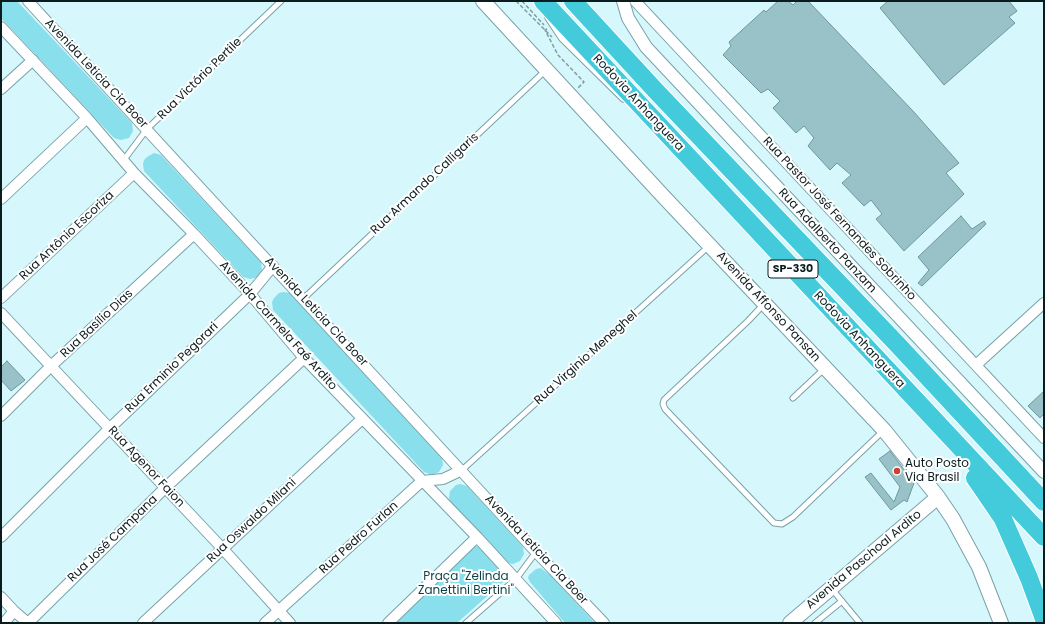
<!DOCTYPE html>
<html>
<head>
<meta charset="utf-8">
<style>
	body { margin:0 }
	#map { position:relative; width:1045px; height:624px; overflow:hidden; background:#d6f8fd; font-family:Poppins,sans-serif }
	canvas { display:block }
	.frame { position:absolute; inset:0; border:2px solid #0b1c1e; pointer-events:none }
</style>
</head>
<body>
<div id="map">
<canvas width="1045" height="624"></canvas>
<div class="frame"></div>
</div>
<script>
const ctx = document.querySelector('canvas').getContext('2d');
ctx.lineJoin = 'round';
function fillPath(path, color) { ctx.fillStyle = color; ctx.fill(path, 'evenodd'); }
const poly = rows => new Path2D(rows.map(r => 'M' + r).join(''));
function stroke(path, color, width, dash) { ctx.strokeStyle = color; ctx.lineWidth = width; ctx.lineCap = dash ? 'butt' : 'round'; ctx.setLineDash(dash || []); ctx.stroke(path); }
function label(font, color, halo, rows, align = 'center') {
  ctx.font = font + ' Poppins,sans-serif'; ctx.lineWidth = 4; ctx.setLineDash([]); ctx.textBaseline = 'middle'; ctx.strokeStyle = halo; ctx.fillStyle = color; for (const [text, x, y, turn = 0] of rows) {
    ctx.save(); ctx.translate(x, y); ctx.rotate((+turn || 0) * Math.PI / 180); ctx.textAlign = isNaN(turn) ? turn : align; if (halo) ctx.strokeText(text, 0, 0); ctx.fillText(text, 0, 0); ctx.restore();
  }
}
fillPath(poly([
	[1,1,17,1,132,123,133,131,129,138,121,140,114,138,1,18],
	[154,153,161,155,261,262,262,270,258,277,250,279,243,277,144,171,143,164,144,160,147,157],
	[283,292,290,293,442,458,443,465,439,472,432,475,424,472,273,310,272,302,274,298,279,293],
	[460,484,467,486,523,547,524,554,520,561,513,564,505,562,450,502,449,498,450,491,456,485],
	[474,546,480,547,502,571,504,577,503,582,457,623,392,623],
	[541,568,551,576,595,623,565,623,530,582,528,578,529,575,536,569]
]), '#89dfeb');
const building = poly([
	[778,1,788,1,793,5,797,1,808,1,913,111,959,163,946,173,964,194,904,251,876,219,882,214,871,200,864,206,842,183,851,175,837,163,830,170,808,146,814,138,804,126,796,133,773,108,780,101,768,89,761,93,723,55,731,46,729,42,764,10,766,12,778,1],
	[888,1,1009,1,1017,11,1009,17,1015,23,944,85,880,8,888,1],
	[961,216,972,229,984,221,986,224,922,286,918,283,929,270,918,257,961,216],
	[7,361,25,380,11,391,1,380,1,367,7,361],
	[1044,391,1044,414,1040,418,1028,406,1044,391],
	[890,451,914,483,907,502,904,500,891,510,865,477,871,473,894,502,900,487,879,459,890,451]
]);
fillPath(building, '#99c2c8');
stroke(building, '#6e969b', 1);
const service = poly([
	[548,18,562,39,623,99],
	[123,161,147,129,281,1],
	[303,299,546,70],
	[764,304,748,321,664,400,663,404,665,409,774,523,782,524,793,517,883,431],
	[793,398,824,369],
	[462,470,709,246],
	[831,588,860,623],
	[466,623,516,579,536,552],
	[815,623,842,601]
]);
const minor = poly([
	[28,1,536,552,604,623],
	[635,1,1044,438],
	[1,27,87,118,134,173,194,234,250,294,304,358,477,537,556,623],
	[1,89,33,60],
	[1,199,87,118],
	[1,298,134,173],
	[1,313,222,548,290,623],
	[976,365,1044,303],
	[1,416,51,366,194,234],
	[1,537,110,428,250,294,273,266],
	[1,597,14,611,28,623],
	[4,623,14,611],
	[28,623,165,488,304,358],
	[143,623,362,419],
	[265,623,422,481,443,479,462,470],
	[388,623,477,537]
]);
const tertiary = poly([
	[623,1,628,18,646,47,1044,472]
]);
const secondary = poly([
	[483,1,663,196,884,430,938,497,953,519,979,567,1001,623],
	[790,623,938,497]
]);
const motorway = poly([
	[543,1,1044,537],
	[573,1,656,91,897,344,1044,502],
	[975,478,1003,519,1029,578,1044,619]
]);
stroke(service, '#78a1a7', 7);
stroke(minor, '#78a1a7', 12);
stroke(tertiary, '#78a1a7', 14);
stroke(secondary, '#78a1a7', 16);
stroke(motorway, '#fff', 20);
stroke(poly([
	[516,1,552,37],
	[522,1,544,25],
	[547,29,545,30,558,55,584,82,578,88]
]), '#829da1', 1.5, [4, 2]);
stroke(service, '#fff', 5);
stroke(minor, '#fff', 10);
stroke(tertiary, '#fff', 12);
stroke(secondary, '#fff', 14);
stroke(motorway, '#43cbdc', 18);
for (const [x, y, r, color] of [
	[897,471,4,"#cd3f38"]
]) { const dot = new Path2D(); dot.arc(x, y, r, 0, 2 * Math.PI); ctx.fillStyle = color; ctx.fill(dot); stroke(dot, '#fff', 1.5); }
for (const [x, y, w] of [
	[793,269,50]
]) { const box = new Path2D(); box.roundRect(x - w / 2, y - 9, w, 18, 3); ctx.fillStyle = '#fff'; ctx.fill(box); stroke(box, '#0b1c1e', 1); }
label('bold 11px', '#0b1c1e', null, [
	["SP-330",793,269]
]);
label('12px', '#0b1c1e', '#fff', [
	["Avenida Leticia Cia Boer",96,74,47],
	["Rua Victório Pertile",200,79,-44],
	["Rodovia Anhanguera",638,103,47],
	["Rua Armando Calligaris",425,184,-43],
	["Rua Pastor José Fernandes Sobrinho",839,219,47],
	["Rua Antônio Escoriza",67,236,-43],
	["Rua Adalberto Panzam",827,241,47],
	["Avenida Affonso Pansan",768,307,47],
	["Avenida Leticia Cia Boer",316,312,47],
	["Rua Basílio Dias",97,324,-43],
	["Avenida Carmela Faé Ardito",278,326,48],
	["Rodovia Anhanguera",859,340,47],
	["Rua Virginio Meneghel",586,358,-42],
	["Rua Erminio Pegorari",172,368,-44],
	["Rua Agenor Faion",146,467,47],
	["Rua Oswaldo Milani",252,521,-43],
	["Rua Pedro Furlan",359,538,-42],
	["Rua José Campana",113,539,-44],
	["Avenida Leticia Cia Boer",536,550,47],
	["Avenida Paschoal Ardito",864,560,-40]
]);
label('12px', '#0b1c1e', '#fff', [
	["Auto Posto",905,464],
	["Via Brasil",905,478]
], 'left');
label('12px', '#0a3f45', '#fff', [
	["Praça \"Zelinda",466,577],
	["Zanettini Bertini\"",466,591]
]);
</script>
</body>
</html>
